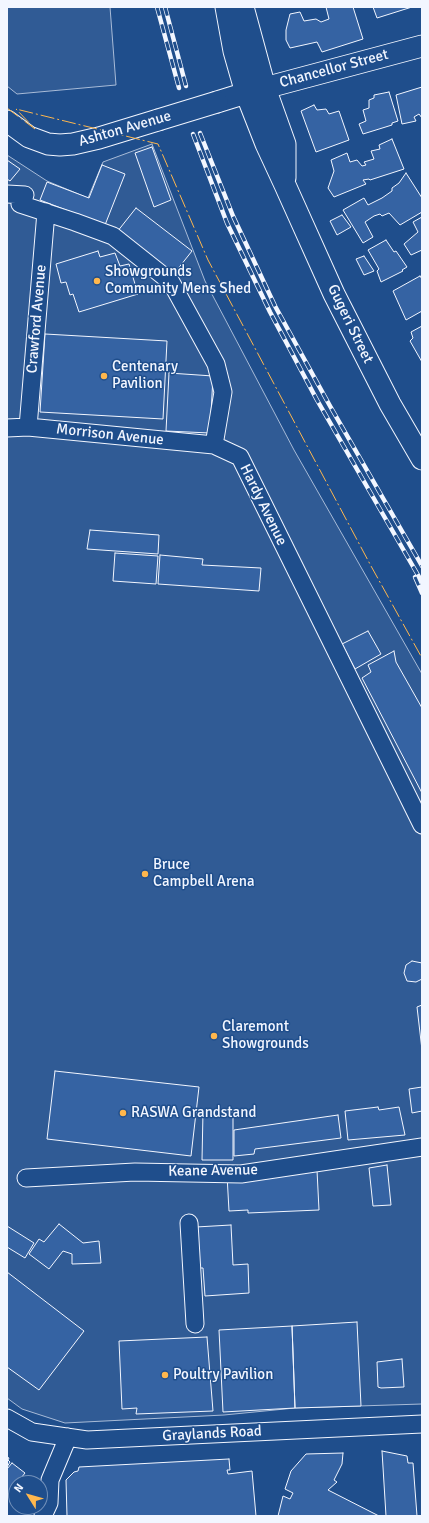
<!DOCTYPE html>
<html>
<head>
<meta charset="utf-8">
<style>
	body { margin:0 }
	#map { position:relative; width:429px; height:1523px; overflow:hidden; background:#1f4e8c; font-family:Signika,sans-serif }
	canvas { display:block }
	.frame { position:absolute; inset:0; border:8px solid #f2f6ff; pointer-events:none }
	.north { position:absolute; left:8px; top:1475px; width:40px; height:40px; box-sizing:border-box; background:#1f4e8c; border:1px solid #7391ba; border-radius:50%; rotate:307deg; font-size:11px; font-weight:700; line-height:16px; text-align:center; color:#f2f6ff }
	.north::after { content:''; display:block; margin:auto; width:14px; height:18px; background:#ffb74d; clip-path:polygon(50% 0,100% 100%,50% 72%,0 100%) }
</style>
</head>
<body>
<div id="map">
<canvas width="429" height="1523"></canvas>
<div class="frame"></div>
<div class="north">N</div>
</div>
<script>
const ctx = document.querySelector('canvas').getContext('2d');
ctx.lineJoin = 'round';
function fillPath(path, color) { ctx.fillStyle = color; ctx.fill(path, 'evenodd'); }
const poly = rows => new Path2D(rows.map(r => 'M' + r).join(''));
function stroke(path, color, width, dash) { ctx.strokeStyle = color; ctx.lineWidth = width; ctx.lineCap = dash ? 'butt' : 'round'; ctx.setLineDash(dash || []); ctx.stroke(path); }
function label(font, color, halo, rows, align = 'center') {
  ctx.font = font + ' Signika,sans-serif'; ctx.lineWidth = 3; ctx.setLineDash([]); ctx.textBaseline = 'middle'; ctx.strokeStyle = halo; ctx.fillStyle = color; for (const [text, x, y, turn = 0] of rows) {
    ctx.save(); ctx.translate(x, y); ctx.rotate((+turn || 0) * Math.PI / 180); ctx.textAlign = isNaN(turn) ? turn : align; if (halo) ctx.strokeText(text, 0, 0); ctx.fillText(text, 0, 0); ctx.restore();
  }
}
const built = poly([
	[7,7,110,7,116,85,17,94,7,86,7,7],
	[152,144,205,281,294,450,422,674,422,1404,295,1408,224,1415,65,1423,22,1409,7,1398,7,155,47,181,88,198,103,162,152,144]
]);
fillPath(built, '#305b95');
stroke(built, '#a8bbd7', 1);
const building = poly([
	[326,7,353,7,363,39,322,52,317,42,290,48,286,40,286,30,290,14,300,12,304,21,316,19,321,22,329,19,326,7],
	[373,7,412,7,377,18,373,7],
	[422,87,422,118,419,114,414,117,416,121,402,124,396,95,422,87],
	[389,92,398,121,392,123,392,125,363,134,359,124,366,121,363,110,369,108,369,100,374,98,374,95,389,92],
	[314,105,317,110,326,109,329,114,339,111,349,140,316,152,301,111,314,105],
	[392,139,404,169,370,180,369,179,363,180,366,184,334,197,328,188,334,171,331,160,347,153,350,162,357,160,362,166,366,165,364,162,374,159,371,151,380,149,379,145,392,139],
	[152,147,171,200,154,207,135,153,152,147],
	[7,160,20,169,10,181,7,179,7,160],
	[102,165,125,174,105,225,40,200,47,182,89,198,102,165],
	[406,173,422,198,422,212,400,225,389,213,382,216,380,214,374,216,365,222,373,237,363,243,343,210,364,198,368,205,382,198,392,191,392,188,399,183,406,173],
	[136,208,192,251,173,275,117,232,136,208],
	[342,215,351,227,337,235,330,221,342,215],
	[422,217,422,250,411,255,404,244,418,232,413,222,422,217],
	[386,240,394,252,396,251,407,267,402,270,403,271,381,282,377,271,379,269,368,250,386,240],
	[98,251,100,257,115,253,120,266,129,264,138,294,79,312,73,294,70,295,66,282,61,283,56,264,98,251],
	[364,256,374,271,364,275,356,259,364,256],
	[420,276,422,279,422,311,406,320,393,291,420,276],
	[422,326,422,362,410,341,413,338,411,332,422,326],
	[45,334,167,341,163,419,40,412,45,334],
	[169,373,213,376,210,433,166,431,169,373],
	[90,530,159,535,158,554,87,549,90,530],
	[115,553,158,556,156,584,113,581,115,553],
	[160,555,203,559,202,565,261,568,259,591,158,584,160,555],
	[368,631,381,654,355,669,342,644,368,631],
	[394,651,396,662,422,708,422,793,362,678,371,672,368,665,394,651],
	[412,961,422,963,422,979,416,982,407,981,404,973,406,965,412,961],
	[422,1005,422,1050,417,1007,422,1005],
	[55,1071,199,1087,191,1156,47,1139,55,1071],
	[422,1087,422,1111,412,1113,409,1089,422,1087],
	[378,1107,379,1110,399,1107,405,1135,348,1140,345,1111,378,1107],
	[203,1112,233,1112,233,1160,202,1160,203,1112],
	[338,1115,341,1138,255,1149,254,1154,234,1156,234,1130,338,1115],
	[387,1165,391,1205,373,1206,369,1168,387,1165],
	[317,1170,319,1210,248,1213,248,1210,229,1211,227,1175,317,1170],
	[59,1224,83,1243,99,1241,101,1263,72,1264,72,1254,63,1251,49,1269,29,1254,39,1239,44,1242,59,1224],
	[231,1225,233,1265,248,1264,249,1293,205,1296,203,1268,199,1268,196,1227,231,1225],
	[7,1226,34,1243,25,1258,7,1247,7,1226],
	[7,1272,84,1331,39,1390,7,1367,7,1272],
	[357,1322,361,1406,295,1408,292,1326,357,1322],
	[292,1326,295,1408,223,1412,219,1330,292,1326],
	[207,1337,213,1411,136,1414,137,1408,122,1409,119,1341,207,1337],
	[402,1359,404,1387,381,1388,378,1387,377,1362,402,1359],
	[382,1451,407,1456,408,1463,413,1463,417,1516,386,1516,382,1451],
	[343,1453,342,1464,334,1480,337,1482,328,1490,379,1516,278,1516,283,1496,290,1499,293,1493,285,1489,291,1471,306,1454,343,1453],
	[7,1457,9,1458,8,1460,10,1462,7,1467,7,1457],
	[229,1459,230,1470,227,1470,228,1474,252,1471,256,1516,67,1516,66,1480,74,1472,78,1471,79,1467,229,1459],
	[12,1463,25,1473,7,1496,7,1469,12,1463]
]);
fillPath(building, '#3563a3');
stroke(building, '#f2f6ff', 1);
const minor = poly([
	[7,194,25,195],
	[20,204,75,222,113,236,171,282,216,364,223,392,214,445,240,457,422,825],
	[28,427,46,212],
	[7,428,28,427,214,445],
	[26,1178,135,1172,241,1174,422,1147],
	[189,1223,195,1324],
	[7,1418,32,1432,87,1440,422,1424],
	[43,1516,49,1503,50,1480,68,1437]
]);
const major = poly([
	[226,7,234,51,246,93,266,144,285,185,334,294,390,404,422,459],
	[243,7,265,88,285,144,285,178],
	[217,102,246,93,422,46],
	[7,121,29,137,48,144,60,145,73,144,99,138,158,120]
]);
stroke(minor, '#f2f6ff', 19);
stroke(major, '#f2f6ff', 23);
stroke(minor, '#1f4e8c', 17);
stroke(major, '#1f4e8c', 21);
const rail = poly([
	[157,7,179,88],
	[165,7,186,86],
	[200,133,233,216,275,306,330,406,422,566],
	[193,134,227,223,270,312,317,400,422,582],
	[415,577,422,593]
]);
stroke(rail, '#f2f6ff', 4.5);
stroke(rail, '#1f4e8c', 3, [9]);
const majorBridge = poly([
	[158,120,217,102]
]);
stroke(majorBridge, '#f2f6ff', 23, []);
stroke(majorBridge, '#1f4e8c', 21);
stroke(poly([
	[7,108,35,129,16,109,158,144,208,260,371,566,422,658]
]), '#ffb74d', 1, [14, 3, 2, 3]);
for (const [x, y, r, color] of [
	[97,281,4,"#ffb74d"],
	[104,376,4,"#ffb74d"],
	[145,874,4,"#ffb74d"],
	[214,1036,4,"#ffb74d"],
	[123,1113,4,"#ffb74d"],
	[165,1375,4,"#ffb74d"]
]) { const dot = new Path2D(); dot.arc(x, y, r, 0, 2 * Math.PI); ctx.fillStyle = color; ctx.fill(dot); stroke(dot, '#1f4e8c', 1.5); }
label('15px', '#f2f6ff', '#1f4e8c', [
	["Chancellor Street",334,69,-15],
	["Ashton Avenue",125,129,-16],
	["Crawford Avenue",37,319,-85],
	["Gugeri Street",350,324,64],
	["Morrison Avenue",110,435,6],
	["Hardy Avenue",263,505,64],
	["Keane Avenue",213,1171,-1],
	["Graylands Road",212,1434,-3]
]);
label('15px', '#f2f6ff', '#1f4e8c', [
	["Showgrounds",105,272],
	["Community Mens Shed",105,289],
	["Centenary",112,367],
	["Pavilion",112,384],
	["Bruce",153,865],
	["Campbell Arena",153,882],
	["Claremont",222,1027],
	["Showgrounds",222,1044],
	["RASWA Grandstand",131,1113],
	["Poultry Pavilion",173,1375]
], 'left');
</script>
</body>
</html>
